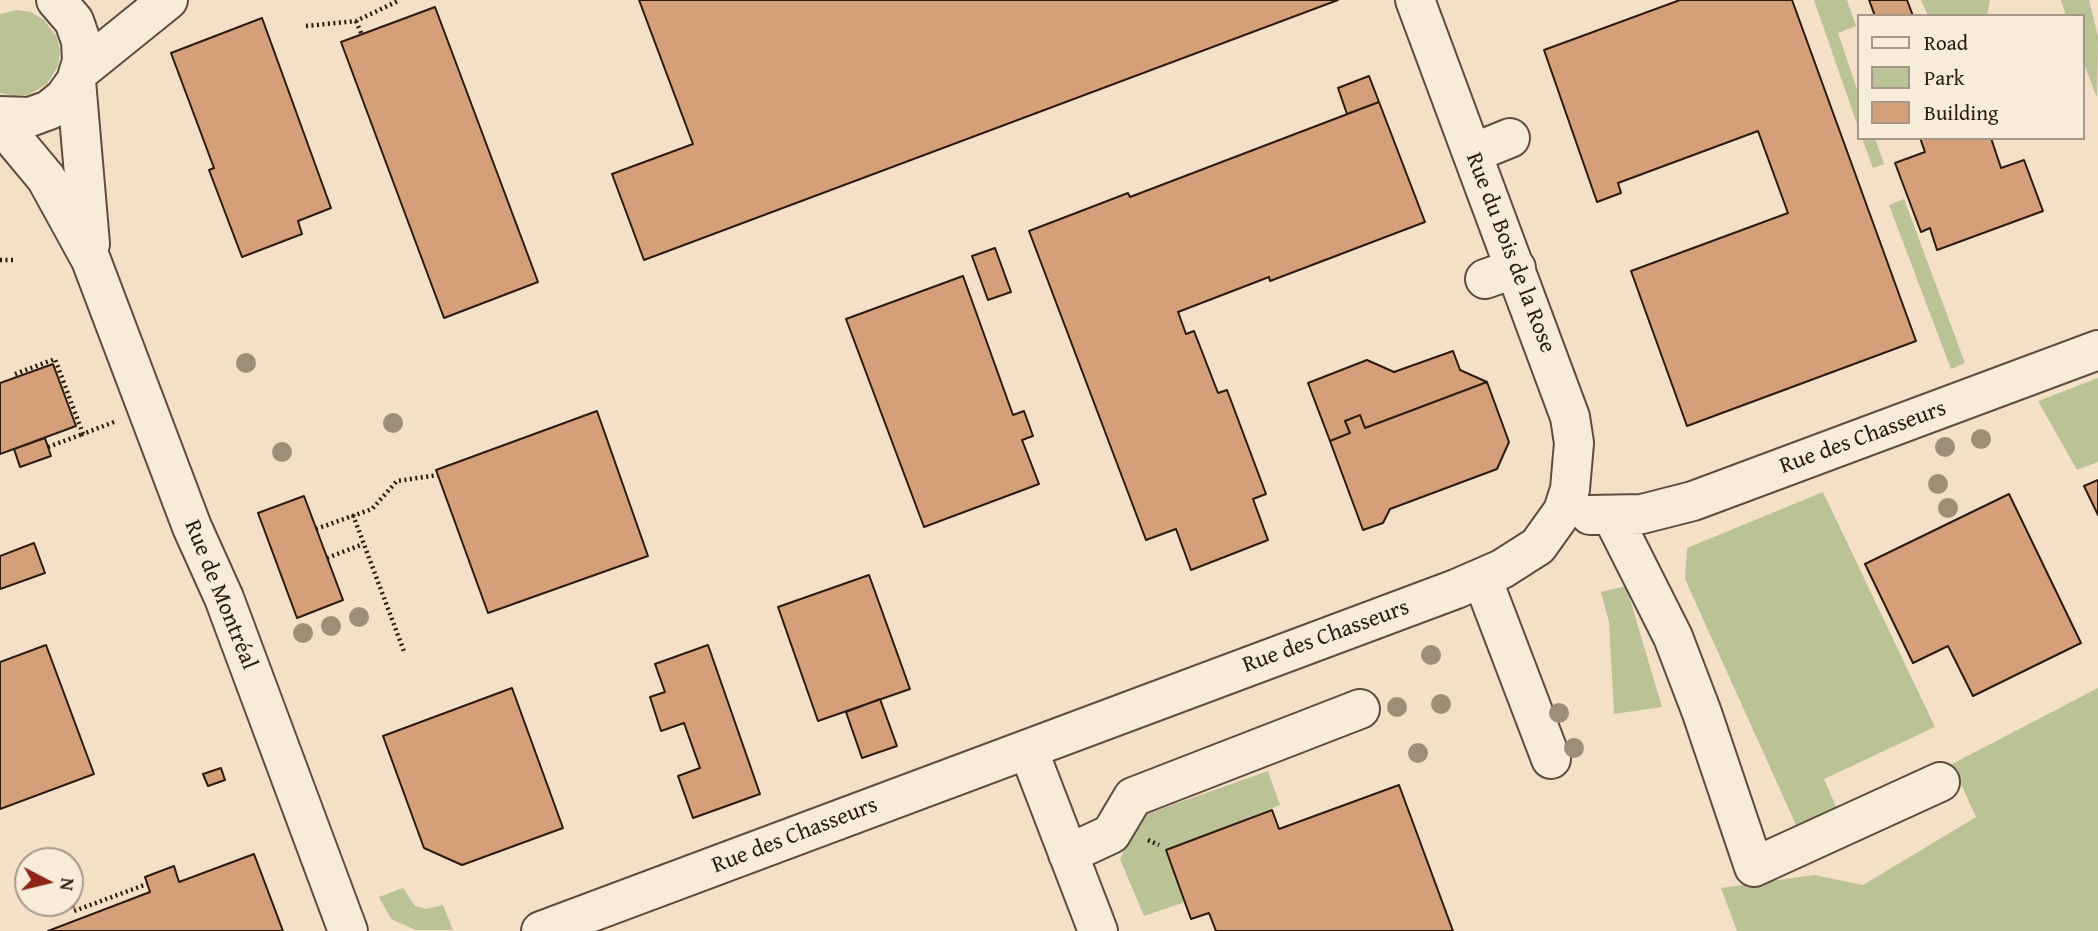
<!DOCTYPE html>
<html>
<head>
<meta charset="utf-8">
<style>
	body { margin:0 }
	#map { position:relative; width:2098px; height:931px; overflow:hidden; background:#f3e0c6; font-family:"Gentium Book Plus",serif }
	canvas { display:block }
	.legend { position:absolute; left:1857px; top:14px; width:228px; height:126px; box-sizing:border-box; background:#f7ebda; border:2px solid #a69789; margin:0; padding:9px 12px; list-style:none; font-size:21px; color:#2c1a0f }
	.legend li { display:flex; align-items:center; gap:14px; height:35px }
	.legend b { width:35px; border:2px solid #a69789 }
	.north { position:absolute; left:14px; top:847px; width:70px; height:70px; box-sizing:border-box; background:#f7ebda; border:2px solid #a69789; border-radius:50%; rotate:97deg; font-size:19px; font-weight:700; line-height:28px; text-align:center; color:#2c1a0f }
	.north::after { content:''; display:block; margin:auto; width:24px; height:32px; background:#8f2418; clip-path:polygon(50% 0,100% 100%,50% 72%,0 100%) }
</style>
</head>
<body>
<div id="map">
<canvas width="2098" height="931"></canvas>
<ul class="legend">
<li><b style="height:9px;background:#f7ebda"></b>Road</li>
<li><b style="height:19px;background:#bbc295"></b>Park</li>
<li><b style="height:19px;background:#d59f7a"></b>Building</li>
</ul>
<div class="north">N</div>
</div>
<script>
const ctx = document.querySelector('canvas').getContext('2d');
ctx.lineJoin = 'round';
function fillPath(path, color) { ctx.fillStyle = color; ctx.fill(path, 'evenodd'); }
const poly = rows => new Path2D(rows.map(r => 'M' + r).join(''));
function stroke(path, color, width, dash) { ctx.strokeStyle = color; ctx.lineWidth = width; ctx.lineCap = dash ? 'butt' : 'round'; ctx.setLineDash(dash || []); ctx.stroke(path); }
function label(font, color, halo, rows, align = 'center') {
  ctx.font = font + ' "Gentium Book Plus",serif'; ctx.lineWidth = 5; ctx.setLineDash([]); ctx.textBaseline = 'middle'; ctx.strokeStyle = halo; ctx.fillStyle = color; for (const [text, x, y, turn = 0] of rows) {
    ctx.save(); ctx.translate(x, y); ctx.rotate((+turn || 0) * Math.PI / 180); ctx.textAlign = isNaN(turn) ? turn : align; if (halo) ctx.strokeText(text, 0, 0); ctx.fillText(text, 0, 0); ctx.restore();
  }
}
fillPath(poly([
	[1814,0,1847,0,1856,26,1838,33,1858,92,1858,127],
	[1921,0,1990,0,1987,16,1928,16],
	[2061,0,2089,0,2098,37,2097,98,2082,59,2082,16,2066,16],
	[17,10,31,12,44,20,57,37,60,51,58,66,47,84,28,95,13,96,0,93,0,14],
	[1862,138,1875,138,1884,164,1873,168],
	[1904,199,1965,363,1951,369,1889,205],
	[2098,378,2098,462,2077,470,2038,401],
	[1823,492,1935,727,1824,779,1837,809,1797,827,1685,579,1687,548],
	[1626,586,1662,707,1614,714,1609,622,1601,592],
	[2098,688,2098,931,1737,931,1721,888,1814,875,1863,885,1976,817,1952,764],
	[1268,771,1280,805,1166,850,1185,902,1144,916,1120,859,1141,816],
	[403,888,415,906,426,909,443,905,453,930,416,930,391,919,379,897]
]), '#bbc295');
const building = poly([
	[639,0,1338,0,644,260,612,174,693,144,639,0],
	[1680,0,1792,0,1916,341,1687,426,1631,271,1788,213,1758,131,1618,183,1621,193,1597,202,1544,50,1680,0],
	[1869,0,1907,0,1913,16,1875,16,1869,0],
	[435,7,538,282,444,318,341,42,435,7],
	[262,18,331,208,298,221,302,234,242,257,209,170,214,168,171,53,262,18],
	[1369,76,1379,102,1347,114,1338,88,1369,76],
	[1379,102,1425,222,1270,281,1269,277,1178,312,1186,334,1194,331,1218,393,1227,390,1266,494,1253,499,1268,540,1191,570,1176,529,1146,540,1029,231,1128,193,1130,197,1379,102],
	[1920,138,1991,138,2001,168,2024,160,2043,211,1937,250,1930,228,1921,232,1895,163,1925,152,1920,138],
	[995,248,1011,292,988,300,972,256,995,248],
	[963,276,1013,415,1024,411,1033,436,1022,440,1039,484,924,527,846,319,963,276],
	[1453,351,1460,370,1487,382,1365,428,1360,415,1345,421,1350,433,1330,441,1308,383,1367,360,1394,372,1453,351],
	[53,364,76,426,0,454,0,383,53,364],
	[1487,382,1509,442,1497,469,1390,509,1383,523,1363,530,1330,441,1350,433,1345,421,1360,415,1365,428,1487,382],
	[597,411,648,556,488,613,436,470,597,411],
	[45,438,51,456,20,467,14,449,45,438],
	[2098,480,2098,515,2084,486,2098,480],
	[2009,494,2081,643,1973,696,1948,646,1913,663,1865,564,2009,494],
	[304,496,343,600,297,618,258,513,304,496],
	[34,543,45,573,0,589,0,556,34,543],
	[869,575,910,689,818,721,778,607,869,575],
	[46,645,94,774,0,809,0,662,46,645],
	[708,645,760,794,693,818,678,776,700,768,684,723,661,731,650,697,665,692,655,664,708,645],
	[512,688,563,828,462,865,424,848,383,736,512,688],
	[880,699,897,746,862,758,846,712,880,699],
	[221,768,225,780,208,786,203,774,221,768],
	[1399,785,1453,931,1216,931,1209,913,1191,919,1166,850,1272,810,1279,829,1399,785],
	[254,854,283,931,48,931,150,892,145,877,174,866,179,882,254,854]
]);
fillPath(building, '#d59f7a');
stroke(building, '#2c1a0f', 2);
const minor = poly([
	[80,71,168,0],
	[76,81,90,244],
	[0,116,30,117,49,110,64,98,76,81,82,61,81,41,74,21,56,0],
	[0,123,46,178,91,260,192,527,224,598,348,931],
	[1473,153,1510,138],
	[1485,279,1516,268],
	[1590,515,1642,514,1693,501,2098,350],
	[1612,516,1673,637,1702,713,1754,867,1940,782],
	[1482,578,1551,759],
	[1028,749,1098,931],
	[1068,854,1111,834,1133,797,1360,709],
	[541,931,1456,589,1502,569,1538,546,1563,511,1570,489,1574,443,1570,417,1415,0]
]);
stroke(minor, '#5e4c3d', 42);
stroke(poly([
	[356,21,361,33],
	[306,26,356,21,400,0],
	[0,260,15,260],
	[15,374,55,359,83,434,114,422],
	[48,447,83,434],
	[353,515,405,654],
	[316,529,372,509,397,481,438,475],
	[327,558,363,544],
	[1148,840,1159,845],
	[70,901,74,911,147,884]
]), '#2c1a0f', 4.5, [2, 3.5]);
stroke(minor, '#f7ebda', 38);
ctx.fillStyle = '#9d8f77';
for (const [x, y] of [
	[246,363],
	[393,423],
	[1981,439],
	[1945,447],
	[282,452],
	[1938,484],
	[1948,508],
	[359,617],
	[331,626],
	[303,633],
	[1431,655],
	[1441,704],
	[1397,707],
	[1559,713],
	[1574,748],
	[1418,753]
]) { ctx.beginPath(); ctx.arc(x, y, 10, 0, 2 * Math.PI); ctx.fill(); }
label('23px', '#2c1a0f', '#f7ebda', [
	["Rue du Bois de la Rose",1510,253,69],
	["Rue des Chasseurs",1863,438,-20],
	["Rue de Montréal",220,595,68],
	["Rue des Chasseurs",1326,637,-20],
	["Rue des Chasseurs",795,836,-21]
]);
</script>
</body>
</html>
